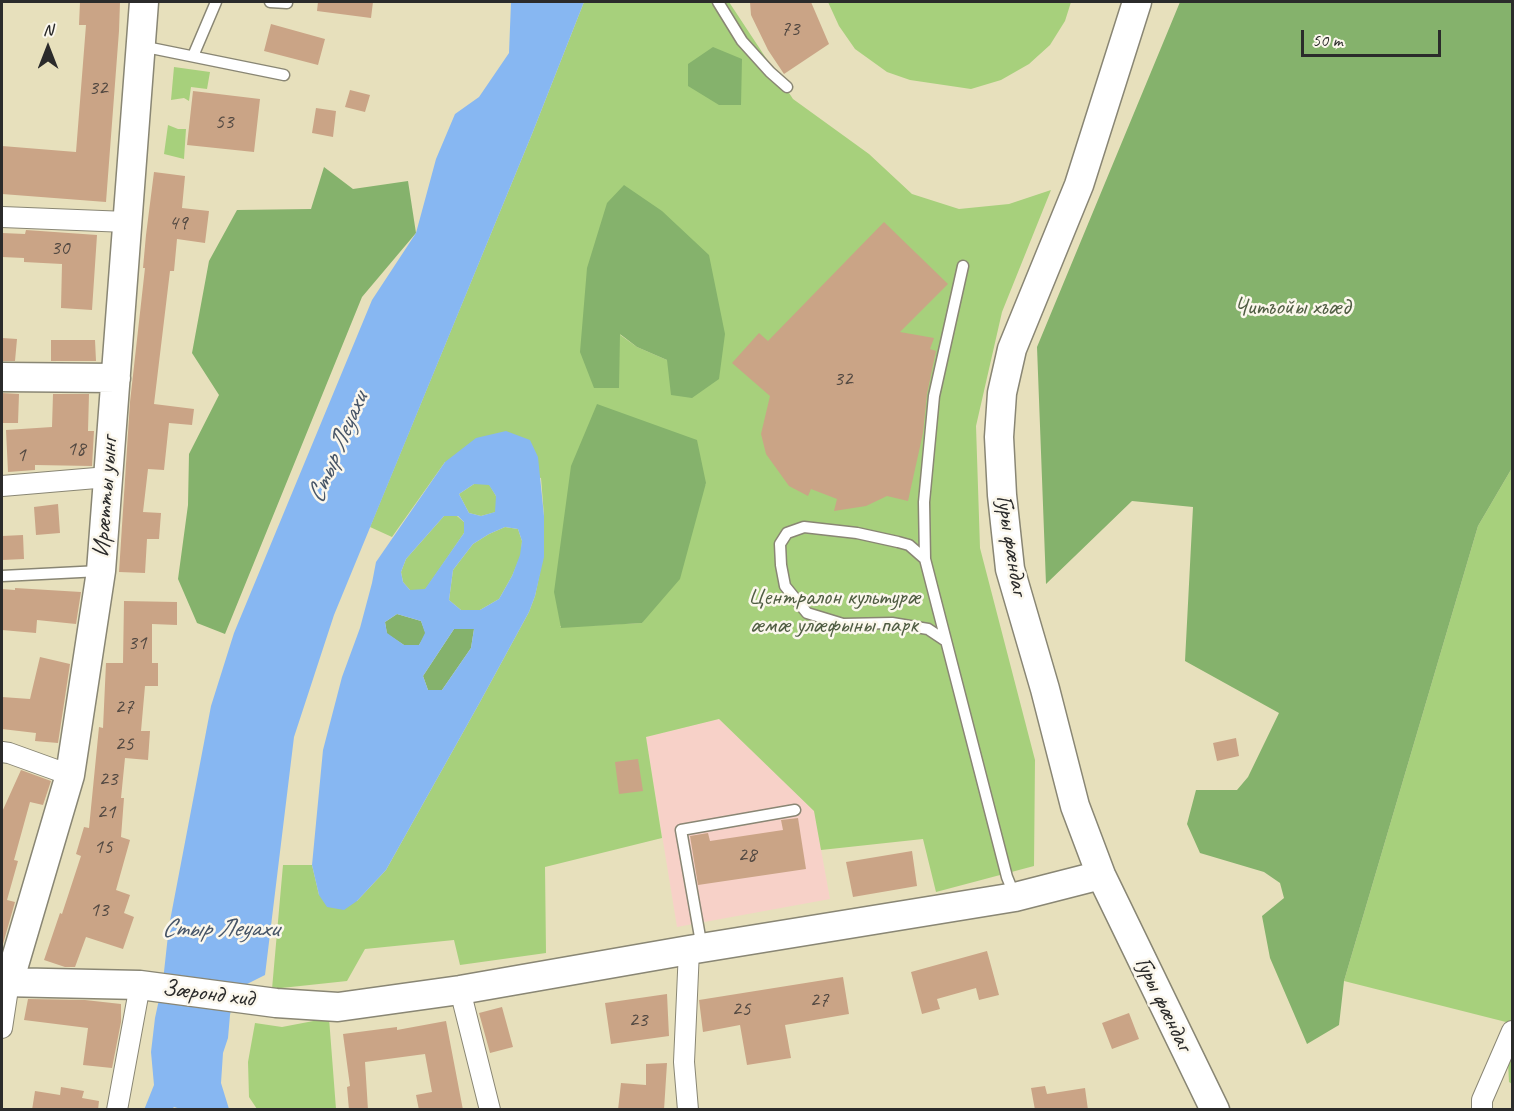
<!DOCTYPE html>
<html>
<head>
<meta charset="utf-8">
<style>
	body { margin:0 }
	#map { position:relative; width:1514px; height:1111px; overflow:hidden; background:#e7e0bc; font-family:Caveat,sans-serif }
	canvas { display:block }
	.frame { position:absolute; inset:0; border:3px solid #2b2b2b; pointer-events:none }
	.north { position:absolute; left:18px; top:18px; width:60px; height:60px; -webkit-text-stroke:4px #fbf7ec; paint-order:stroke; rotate:0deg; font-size:16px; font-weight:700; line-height:24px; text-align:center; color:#2b2b2b }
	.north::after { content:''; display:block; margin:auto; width:21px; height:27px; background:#2b2b2b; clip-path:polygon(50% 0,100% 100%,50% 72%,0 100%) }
	.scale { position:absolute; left:1301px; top:30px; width:140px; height:27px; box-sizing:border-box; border:3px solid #2b2b2b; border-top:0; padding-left:8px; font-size:18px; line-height:21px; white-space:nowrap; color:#2b2b2b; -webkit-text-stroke:4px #fbf7ec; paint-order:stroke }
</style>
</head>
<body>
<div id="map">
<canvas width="1514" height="1111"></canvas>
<div class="frame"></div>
<div class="north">N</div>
<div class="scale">50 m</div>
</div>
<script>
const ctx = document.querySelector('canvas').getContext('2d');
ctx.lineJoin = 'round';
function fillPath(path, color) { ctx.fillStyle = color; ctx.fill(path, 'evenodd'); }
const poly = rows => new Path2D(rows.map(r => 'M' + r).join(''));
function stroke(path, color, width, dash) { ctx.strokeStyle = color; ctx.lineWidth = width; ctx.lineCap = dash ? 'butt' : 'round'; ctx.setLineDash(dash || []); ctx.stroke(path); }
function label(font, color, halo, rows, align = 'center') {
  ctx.font = font + ' Caveat,sans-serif'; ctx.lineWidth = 5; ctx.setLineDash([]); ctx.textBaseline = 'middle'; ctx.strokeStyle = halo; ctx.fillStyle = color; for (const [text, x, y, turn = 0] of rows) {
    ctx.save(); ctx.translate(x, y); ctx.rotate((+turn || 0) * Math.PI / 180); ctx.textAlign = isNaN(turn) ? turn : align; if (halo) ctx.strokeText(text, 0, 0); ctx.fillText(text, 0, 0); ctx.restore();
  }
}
fillPath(poly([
	[719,719,814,811,830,899,677,927,646,737]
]), '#f7d1c8');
fillPath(poly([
	[584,2,729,2,793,99,869,154,912,194,959,209,1009,204,1051,190,1002,312,976,426,980,548,1035,760,1034,866,936,892,923,839,821,850,814,811,719,719,646,737,662,838,545,867,546,953,460,965,454,940,365,949,347,981,272,989,283,865,312,865,319,895,357,901,386,870,480,702,529,612,535,596,543,557,544,516,541,478,445,462,392,537,370,527,532,134],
	[619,334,719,379,667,360,637,347],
	[706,483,642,623,560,627],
	[828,2,1071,2,1065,21,1050,45,1029,64,1001,80,971,89,910,80,887,72,855,49,839,26],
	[174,67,210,72,207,89,191,87,189,101,184,98,171,100],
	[168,125,178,129,186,129,184,159,164,154],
	[1512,468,1512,1084,1509,1082,1506,1022,1344,981,1478,526],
	[474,484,489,484,496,496,496,512,481,516,469,513,459,494],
	[444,516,457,516,464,522,464,533,425,590,410,590,403,582,401,572,406,559],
	[505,527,518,529,522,541,521,555,512,576,499,599,480,610,461,610,449,600,453,570,473,544,489,534],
	[329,1018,336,1109,257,1109,249,1097,248,1062,255,1023,282,1027]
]), '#a7d07c');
fillPath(poly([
	[1180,2,1512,2,1512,468,1478,526,1344,981,1339,1025,1307,1044,1270,958,1262,916,1284,898,1280,883,1264,872,1200,853,1187,824,1196,790,1237,790,1248,777,1279,713,1185,661,1193,507,1132,501,1046,584,1037,347],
	[713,47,742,59,741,105,719,105,688,86,688,64],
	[324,167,353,189,408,181,416,233,362,297,225,634,197,623,178,579,188,505,189,454,219,395,192,353,209,261,237,210,311,209],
	[624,185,662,211,709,255,725,334,719,379,692,398,671,395,667,360,637,347,620,334,619,388,594,388,580,352,587,268,607,203],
	[597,404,697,440,706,483,680,579,642,623,561,628,554,592,571,466],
	[397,614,421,621,426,634,419,645,404,645,387,634,385,622],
	[454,629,474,629,471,648,442,690,428,690,423,676]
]), '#85b26c');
fillPath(poly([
	[511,2,584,2,532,134,334,615,294,737,265,975,235,990,230,1015,228,1038,223,1053,221,1083,229,1109,181,1109,174,1107,172,1109,144,1110,154,1085,151,1052,155,1018,163,981,169,926,211,706,234,633,372,300,416,233,436,159,455,114,479,97,509,53],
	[506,431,530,440,538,457,544,516,544,557,535,596,529,612,480,702,386,870,357,901,344,910,327,907,319,895,312,865,323,750,342,677,360,628,372,583,376,562,445,462,476,438],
	[474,484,489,485,496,496,495,512,481,516,469,513,459,494],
	[444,516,458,516,464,522,464,533,425,589,410,590,403,582,401,572,406,559],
	[505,527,518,529,522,541,520,555,512,576,499,599,480,610,461,610,449,600,453,570,473,544,489,534],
	[397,614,421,621,425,633,419,645,404,645,387,633,385,622],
	[454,629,474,629,471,648,442,690,428,690,423,676]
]), '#87b7f2');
fillPath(poly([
	[80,2,120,2,119,31,106,202,2,194,2,146,76,152,86,25,79,25],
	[318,2,373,2,371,18,317,11],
	[750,2,811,2,829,44,784,74,768,50,751,15],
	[271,24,325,39,318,65,264,51],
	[350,90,370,95,365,112,345,107],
	[193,91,260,99,254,152,187,145],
	[316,108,336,111,333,137,312,133],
	[154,172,185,176,182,208,209,211,205,243,177,239,174,271,170,271,154,404,194,409,192,425,169,423,164,470,148,469,143,512,161,513,159,539,147,539,145,573,119,572,130,402,145,268,143,268,146,235],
	[884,222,948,284,900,332,934,338,930,349,936,351,927,394,923,433,908,501,887,496,866,506,834,511,837,499,811,489,808,496,789,486,766,454,761,434,770,396,732,363,759,333,768,341],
	[26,230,97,235,92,310,61,308,62,264,24,262,24,258,2,257,2,233,25,234],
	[2,338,17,339,15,361,2,361],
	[51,340,95,340,96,361,51,361],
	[2,393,19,394,18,423,2,423],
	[53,394,89,394,88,431,94,431,92,466,35,465,35,470,8,472,6,430,52,427],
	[58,504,60,533,36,535,34,507],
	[23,535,24,559,2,560,2,536],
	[15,588,81,592,76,624,37,620,36,633,2,630,2,589,15,590],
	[124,601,177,602,177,625,152,624,152,663,158,663,158,686,145,686,141,731,150,731,148,760,125,758,121,798,124,798,121,837,130,840,116,890,130,895,124,913,134,917,123,949,86,937,75,967,65,967,44,960,60,913,62,914,81,856,76,854,84,827,89,828,99,727,103,728,106,663,123,663],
	[40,657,70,664,58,743,35,741,36,733,2,729,2,697,30,699],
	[1236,738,1239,756,1217,761,1213,743],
	[638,759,643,791,619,794,615,762],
	[21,770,51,781,43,805,30,802,14,860,18,861,7,900,15,902,3,944,2,812],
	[798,818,806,869,698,885,690,836,708,833,710,841,783,830,781,820],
	[912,851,917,886,853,897,846,862],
	[987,951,999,995,979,1000,976,988,937,999,940,1009,922,1014,911,972],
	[843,977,849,1014,785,1025,791,1058,747,1065,740,1025,703,1032,699,1000],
	[667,994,669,1036,611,1044,605,1003],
	[28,999,85,1000,121,1004,121,1022,112,1068,83,1065,88,1028,24,1020],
	[502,1007,513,1047,490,1053,479,1013],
	[1129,1013,1139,1039,1112,1049,1102,1023],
	[446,1021,463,1110,419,1110,416,1095,432,1092,425,1054,365,1062,368,1110,349,1110,347,1087,350,1086,343,1034,397,1027,397,1030],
	[667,1063,664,1110,618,1110,621,1083,646,1085,646,1064],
	[1045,1086,1047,1094,1085,1088,1088,1110,1035,1110,1031,1088],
	[61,1087,84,1091,82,1098,99,1101,98,1110,32,1110,35,1091,60,1095]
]), '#caa486');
const lane = poly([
	[270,2,287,3,287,2],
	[718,2,742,41,770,72,787,87],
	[141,46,284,75],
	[193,56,216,2],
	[963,266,934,396,924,502,925,559,1007,877,1014,894],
	[925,559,909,545,898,542,857,533,804,527,787,533,780,544,781,565,785,586,807,613,843,624,892,623,928,629,946,641],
	[2,576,100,571],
	[702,948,681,830,795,810]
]);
const street = poly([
	[2,217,127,222],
	[2,486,108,477],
	[2,752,9,753,70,775],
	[460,990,490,1110],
	[2,1028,9,982],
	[117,1110,140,985],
	[688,1110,684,1062,689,950],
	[1482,1110,1482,1100,1512,1031]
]);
const secondary = poly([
	[1137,2,1079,185,1012,349,1002,393,999,437,1002,495,1010,569,1045,689,1075,806,1101,875,1215,1110],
	[2,377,116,378],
	[2,982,140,985,276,1003,338,1007,460,990,689,950,1015,897,1101,875],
	[9,982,70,775,101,571,144,2]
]);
stroke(lane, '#898674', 13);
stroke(street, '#898674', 22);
stroke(secondary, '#898674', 31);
stroke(lane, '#fff', 10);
stroke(street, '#fff', 20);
stroke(secondary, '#fff', 28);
label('21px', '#534942', null, [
	["73",790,29],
	["32",98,88],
	["53",224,122],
	["49",178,223],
	["30",60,248],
	["32",843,379],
	["18",76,449],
	["1",21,455],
	["31",137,643],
	["27",124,707],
	["25",124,744],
	["23",108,779],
	["21",106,812],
	["15",103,847],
	["28",747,855],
	["13",99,910],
	["27",819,1000],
	["25",741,1009],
	["23",638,1020]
]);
label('24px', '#505d43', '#fbf7ec', [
	["Читъойы хъæд",1292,308],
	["Централон культурæ",834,598],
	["æмæ улæфыны парк",834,626]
]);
label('24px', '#2b2b2b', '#fbf7ec', [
	["Ирæтты уынг",106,497,-86],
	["Гуры фӕндаг",1011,545,81],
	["Зæронд хид",208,994,7],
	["Гуры фӕндаг",1163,1004,64]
]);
label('italic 26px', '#475567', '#fbf7ec', [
	["Стыр Леуахи",338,448,-67],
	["Стыр Леуахи",220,929]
]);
</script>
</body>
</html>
